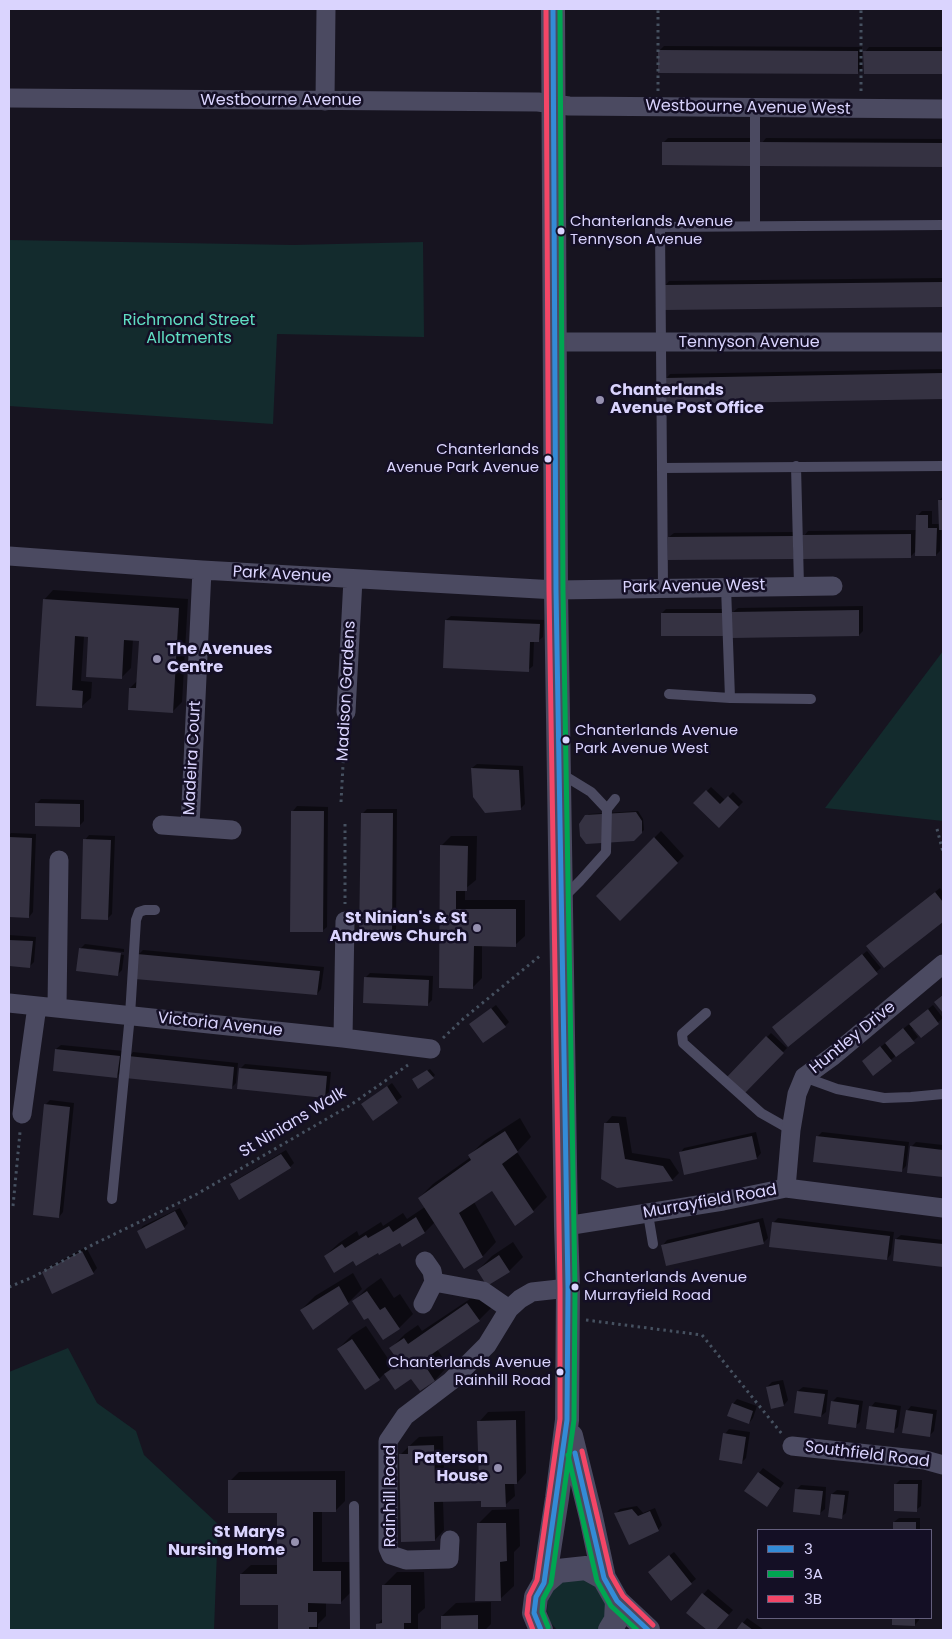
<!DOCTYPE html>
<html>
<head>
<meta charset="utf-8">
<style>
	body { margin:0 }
	#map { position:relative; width:952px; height:1639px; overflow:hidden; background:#171420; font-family:Poppins,sans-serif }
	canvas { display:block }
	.frame { position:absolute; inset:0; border:10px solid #dad4fe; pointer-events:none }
	.legend { position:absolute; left:757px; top:1529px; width:175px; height:90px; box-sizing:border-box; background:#140f25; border:1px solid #635e7c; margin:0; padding:6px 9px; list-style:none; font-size:15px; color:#dad4fe }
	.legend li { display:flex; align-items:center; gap:10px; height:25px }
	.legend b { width:25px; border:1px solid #635e7c }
</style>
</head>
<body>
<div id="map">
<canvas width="952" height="1639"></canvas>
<div class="frame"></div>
<ul class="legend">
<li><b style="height:6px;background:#338bd7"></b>3</li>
<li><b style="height:6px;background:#00a651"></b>3A</li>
<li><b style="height:6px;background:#f34667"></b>3B</li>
</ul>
</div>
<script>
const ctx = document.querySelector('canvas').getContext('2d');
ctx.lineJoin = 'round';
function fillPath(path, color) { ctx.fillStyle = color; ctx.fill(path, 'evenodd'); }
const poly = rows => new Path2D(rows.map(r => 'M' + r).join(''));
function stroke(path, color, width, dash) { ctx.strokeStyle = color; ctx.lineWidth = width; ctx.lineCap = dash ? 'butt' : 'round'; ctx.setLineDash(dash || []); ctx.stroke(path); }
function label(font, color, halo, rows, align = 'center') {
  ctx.font = font + ' Poppins,sans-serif'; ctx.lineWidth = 5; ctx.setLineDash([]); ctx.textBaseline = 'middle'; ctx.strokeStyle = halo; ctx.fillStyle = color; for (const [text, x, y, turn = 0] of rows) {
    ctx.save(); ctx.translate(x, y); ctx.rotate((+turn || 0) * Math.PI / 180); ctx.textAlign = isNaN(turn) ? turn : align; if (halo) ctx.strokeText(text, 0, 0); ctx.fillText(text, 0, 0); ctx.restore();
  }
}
fillPath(poly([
	[9,240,293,245,423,242,424,337,277,334,273,424,9,406],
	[943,651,943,821,825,808],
	[68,1348,97,1403,136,1431,144,1455,218,1524,214,1630,9,1630,9,1372],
	[587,1579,597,1585,608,1606,601,1628,598,1630,557,1630,550,1622,547,1611,548,1599,554,1588,563,1581]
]), '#132b2d');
fillPath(poly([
	[664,46,862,47,862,68,857,73,660,50],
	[869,47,943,47,943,72,865,73,865,52],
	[668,138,754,138,754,160,664,142],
	[766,138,943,139,943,166,762,165,762,143],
	[943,278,943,306,665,309,665,286,669,281],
	[943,369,943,398,666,402,666,379,670,374],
	[943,496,943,528,941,529,940,551,936,555,917,550,911,556,804,536,808,531,917,530,917,516,922,511,932,511,932,524,940,524,939,501],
	[797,532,798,554,669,537,674,533],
	[53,590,188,599,182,702,172,712,130,688,137,681,140,640,133,639,131,668,121,678,90,636,84,636,81,681,92,682,91,698,81,707,37,704,44,600],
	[863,606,863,631,859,635,733,612,738,608],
	[666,609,727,609,727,631,662,613],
	[451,616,544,620,543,637,538,641,534,641,533,666,528,670,446,620],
	[477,764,523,766,525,804,520,809,472,768],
	[711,787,725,800,733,792,743,802,719,826,695,803],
	[41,799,84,800,84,821,79,826,36,804],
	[297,806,328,807,327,927,322,931,293,811],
	[367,809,397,809,396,929,392,934,362,814],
	[638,811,643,819,644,830,633,840,586,816,589,814],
	[661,831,684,856,620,919,597,896],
	[11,833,36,834,33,912,29,917,9,916,9,835],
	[89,835,115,836,112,914,107,919,85,840],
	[451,836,477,836,476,880,465,889,465,900,525,900,525,936,515,945,482,945,482,978,473,987,441,846],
	[940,888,943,892,943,921,884,967,867,946],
	[9,935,36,937,34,962,30,966,9,965],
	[85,944,124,949,124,952,82,948,82,950,124,955,122,970,118,974,80,949],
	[143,950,324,967,321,989,317,994,138,955],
	[867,951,881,968,788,1045,778,1023],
	[370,973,433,976,432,1000,428,1004,365,978],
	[496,1005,509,1022,505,1026,476,1020],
	[933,1005,943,1018,921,1036,914,1028,912,1029,918,1037,874,1074,868,1057],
	[771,1033,787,1048,743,1093,727,1078],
	[61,1045,124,1051,121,1072,117,1076,54,1070,56,1049],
	[133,1052,238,1063,236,1083,231,1088,129,1057],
	[245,1064,331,1072,329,1092,324,1096,239,1088,241,1068],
	[430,1069,435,1075,433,1077,415,1078],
	[392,1083,402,1097,373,1119,363,1104],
	[50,1100,74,1103,63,1212,59,1217,45,1105],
	[612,1116,626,1117,632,1153,670,1159,679,1173,672,1180,618,1187,605,1124],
	[520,1118,531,1137,517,1152,547,1197,533,1211,492,1190,474,1202,496,1242,483,1256,464,1268,435,1222,425,1232,403,1245,400,1241,378,1251,353,1260,325,1256,339,1243,357,1231,359,1236,381,1222,383,1226,403,1213,407,1219,425,1207,419,1198,433,1184,471,1157,470,1155,484,1141],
	[756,1132,761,1153,757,1158,685,1174,680,1153,684,1148],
	[822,1132,909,1142,906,1166,901,1171,817,1137],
	[916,1142,943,1145,943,1176,908,1172,911,1147],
	[286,1150,294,1163,290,1167,231,1184,236,1180],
	[180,1208,188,1223,184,1228,139,1231,143,1226],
	[763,1218,768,1238,763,1243,663,1245,667,1240],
	[778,1218,894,1232,891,1254,887,1259,773,1223],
	[901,1235,943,1240,943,1266,894,1260,896,1239],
	[513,1242,523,1257,509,1271,478,1270,492,1256],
	[86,1247,97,1268,93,1273,44,1272,48,1268],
	[353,1273,362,1289,348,1303,301,1310,315,1296],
	[381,1278,394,1298,400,1294,413,1314,399,1328,369,1316,353,1302,367,1288],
	[482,1291,493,1306,479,1320,437,1349,448,1366,435,1380,420,1390,412,1377,395,1389,385,1373,379,1379,338,1349,352,1335,366,1326,393,1366,399,1360,391,1348,405,1334,418,1325,422,1331],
	[783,1380,788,1400,784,1405,772,1408,767,1387,772,1382],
	[803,1387,828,1390,826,1412,821,1416,795,1412,798,1391],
	[837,1397,863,1401,860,1422,855,1426,832,1402],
	[737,1399,757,1406,753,1418,749,1423,733,1404],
	[875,1402,901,1406,898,1427,893,1431,871,1407],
	[911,1406,937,1410,934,1431,929,1436,907,1411],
	[525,1411,526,1473,517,1483,514,1483,515,1496,505,1505,482,1500,443,1501,444,1530,435,1540,401,1454,419,1437,443,1436,444,1474,480,1473,479,1422,488,1412],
	[729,1429,750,1432,746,1458,741,1463,725,1434],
	[763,1468,784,1483,771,1501,759,1473],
	[345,1471,345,1501,335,1511,322,1511,322,1562,350,1562,350,1593,341,1602,326,1602,326,1616,318,1624,318,1630,280,1630,280,1603,241,1574,251,1565,279,1565,278,1512,230,1481,239,1472],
	[900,1480,922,1480,921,1506,916,1510,896,1484],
	[801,1485,826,1487,825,1509,820,1513,796,1490],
	[837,1490,849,1491,846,1513,841,1517,832,1494],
	[637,1506,643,1513,655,1508,662,1525,658,1530,616,1513,620,1509],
	[519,1509,520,1546,514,1552,514,1586,500,1599,478,1524,492,1510],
	[899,1518,920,1518,920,1530,894,1530,894,1522],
	[674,1552,696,1579,671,1599,654,1568],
	[397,1572,424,1572,425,1608,418,1614,418,1630,378,1630,378,1624,383,1618,383,1586],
	[708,1589,733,1610,715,1630,709,1630,687,1613],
	[491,1602,491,1624,485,1630,442,1630,442,1616,456,1603],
	[747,1618,764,1630,737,1630],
	[893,1618,919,1618,919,1620,915,1625,893,1624]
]), '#0007');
fillPath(poly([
	[658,50,858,51,858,74,658,73],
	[863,51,943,51,943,74,864,74],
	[662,142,750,142,750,166,662,165],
	[760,142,943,143,943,167,760,166],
	[943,282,943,307,664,310,664,285],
	[943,373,943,399,665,404,665,378],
	[938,500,943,500,943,530,939,530],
	[916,515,928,515,928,528,937,528,936,556,915,556],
	[911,534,911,558,803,559,802,535],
	[793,536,794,559,668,560,668,537],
	[43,599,179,608,173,713,128,710,129,688,136,688,139,641,124,640,122,679,86,677,88,637,75,636,72,690,83,691,82,708,36,706],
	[859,610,859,636,732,638,732,612],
	[661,613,723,613,723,636,661,636],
	[445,620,540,624,539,642,530,642,529,672,443,668],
	[471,768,519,770,521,810,485,813,473,797],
	[706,790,720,804,728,796,739,807,719,828,693,803],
	[35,803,80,804,80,827,35,826],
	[291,811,324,811,323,932,290,932],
	[636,812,642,821,642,833,634,841,586,844,580,836,579,824,585,815],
	[361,813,393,813,392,935,359,934],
	[9,837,32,838,29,918,9,917],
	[654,837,678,863,620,921,596,896],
	[83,839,111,840,108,920,81,919],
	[440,845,468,846,467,891,456,891,456,909,516,909,516,947,474,946,473,989,439,988],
	[935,892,943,902,943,922,884,968,866,946],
	[9,940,33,941,30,968,9,966],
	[79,948,121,953,118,976,76,971],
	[137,954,320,971,317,995,135,979],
	[862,954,878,974,788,1047,772,1027],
	[364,977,429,980,428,1006,363,1003],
	[943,995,943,1013,934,1002],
	[491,1008,506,1027,483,1043,469,1024],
	[928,1009,939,1024,921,1038,909,1024],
	[903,1028,915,1043,896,1057,885,1043],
	[766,1036,784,1053,743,1095,726,1078],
	[880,1046,892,1061,873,1076,862,1061],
	[55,1049,120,1056,117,1078,53,1071],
	[128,1056,234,1067,232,1089,125,1078],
	[239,1068,327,1076,325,1098,237,1089],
	[427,1070,434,1078,418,1089,412,1079],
	[387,1086,398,1103,373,1121,361,1104],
	[44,1104,70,1107,59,1218,33,1215],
	[604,1123,619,1123,625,1159,663,1166,673,1181,617,1188,601,1179],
	[505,1131,518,1152,502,1164,534,1212,515,1226,492,1191,459,1213,483,1257,464,1269,418,1198,471,1160,468,1155],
	[752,1136,757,1159,684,1175,679,1152],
	[816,1136,905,1146,902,1172,813,1162],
	[910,1146,943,1150,943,1177,907,1173],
	[281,1154,291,1168,239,1200,230,1184],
	[175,1211,185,1229,146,1249,137,1231],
	[416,1217,425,1233,402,1247,400,1243,379,1255,378,1253,356,1266,353,1261,334,1273,324,1256,342,1244,345,1248,366,1235,368,1238,389,1226,393,1232],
	[759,1222,764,1244,666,1266,661,1245],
	[772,1222,890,1236,887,1260,769,1247],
	[895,1239,943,1244,943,1267,893,1261],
	[82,1251,94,1274,52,1294,42,1272],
	[499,1255,510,1272,487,1286,477,1270],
	[339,1286,349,1304,313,1330,300,1310],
	[367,1291,380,1310,385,1307,400,1329,383,1340,368,1318,364,1320,352,1301],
	[467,1303,480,1321,422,1361,435,1381,420,1391,411,1379,395,1390,384,1374,400,1363,389,1348,404,1338,408,1344],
	[352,1339,380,1380,365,1390,337,1349],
	[779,1384,784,1406,771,1409,766,1387],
	[797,1391,825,1394,821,1417,794,1413],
	[831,1401,859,1405,856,1428,828,1424],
	[732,1403,753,1411,749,1424,727,1416],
	[869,1406,897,1410,894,1433,866,1429],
	[906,1410,933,1414,930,1437,902,1433],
	[516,1420,517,1484,505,1484,506,1507,481,1507,481,1501,434,1502,435,1541,401,1542,399,1454,408,1454,408,1446,434,1445,435,1483,479,1482,477,1421],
	[723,1433,746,1437,742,1464,719,1460],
	[758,1472,780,1488,767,1507,744,1491],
	[228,1480,336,1480,336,1512,313,1512,313,1571,341,1571,341,1604,308,1603,308,1612,317,1612,317,1627,309,1627,309,1630,278,1630,278,1605,240,1605,240,1574,277,1574,277,1513,228,1513],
	[894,1484,918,1484,917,1512,894,1511],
	[795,1489,823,1491,820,1515,793,1512],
	[831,1494,845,1495,842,1519,828,1517],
	[632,1509,638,1516,650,1511,659,1531,629,1545,614,1513],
	[893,1522,916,1522,916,1530,893,1530],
	[477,1523,506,1523,507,1561,500,1562,501,1601,475,1601],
	[669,1555,692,1584,671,1601,648,1572],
	[382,1585,411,1585,411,1623,404,1623,404,1630,376,1630,376,1624,382,1623],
	[702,1593,729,1615,716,1630,707,1630,686,1613],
	[478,1615,478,1630,441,1630,441,1616],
	[892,1618,915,1618,915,1626,892,1625],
	[742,1622,753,1630,736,1630]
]), '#353242');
stroke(poly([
	[658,91,658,9],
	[861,91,861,9],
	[341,802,345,728],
	[345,824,345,904],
	[937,829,943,852],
	[443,1038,463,1019,541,955],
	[13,1206,20,1132],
	[9,1287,33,1277,94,1244,197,1194,349,1106,408,1065],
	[586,1320,702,1335,782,1434]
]), '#465160', 3, [2.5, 4]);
stroke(poly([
	[755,108,755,226],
	[796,466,799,586],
	[662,468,943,466],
	[726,587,730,698],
	[663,588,660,227,943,225],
	[669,694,730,698,811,699],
	[560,773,591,792,607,809,606,852,580,881,563,898],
	[607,809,615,799],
	[706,1013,682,1034,683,1043,761,1113,791,1130],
	[804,1077,837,1089,884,1098,911,1097,943,1094],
	[112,1199,130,1015,136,920,139,912,145,910,155,910],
	[648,1214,653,1244],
	[354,1506,355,1630]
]), '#4b4a61', 10);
stroke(poly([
	[9,98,538,102,569,106,943,109],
	[325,101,326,9],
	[555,342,943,342],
	[9,556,202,570,556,590,833,586],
	[346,712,353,579],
	[162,825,232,830],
	[190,826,202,570],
	[9,1003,343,1038,431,1049],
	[57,1007,59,860],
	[343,1038,345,921],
	[22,1114,37,1006],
	[786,1188,791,1130,797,1094,804,1077,833,1056,943,964],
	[566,1226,723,1201,786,1188,943,1208],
	[434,1282,483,1291,509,1309],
	[423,1304,434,1282,432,1271,425,1261],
	[792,1446,925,1460,943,1465],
	[450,1540,449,1559,406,1560,391,1555,388,1548,388,1441,405,1416,451,1381,487,1345,509,1309,520,1299,532,1292,568,1288]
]), '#4b4a61', 19);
stroke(poly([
	[571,1436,591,1517,604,1578],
	[544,1583,557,1498,567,1420,568,1288,566,1226,556,590,553,9],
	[617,1601,648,1630],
	[541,1630,534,1613,536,1597,544,1583,558,1571,586,1568,604,1578,617,1601,616,1620,610,1630]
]), '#4b4a61', 24);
stroke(poly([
	[575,1453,604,1578,617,1601,648,1630],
	[541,1630,534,1613,536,1597,544,1583,567,1420,568,1288,556,590,553,9]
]), '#338bd7', 5);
stroke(poly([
	[568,1455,597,1581,611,1606,637,1630],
	[548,1627,542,1612,543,1599,551,1584,574,1420,575,1288,563,590,560,9]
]), '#00a651', 5);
stroke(poly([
	[582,1451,611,1575,623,1596,653,1625],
	[533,1630,527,1614,529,1596,537,1580,560,1419,560,1288,549,590,546,9]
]), '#f34667', 5);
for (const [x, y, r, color] of [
	[561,231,4.5,"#dad4fe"],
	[600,400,5,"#9691b0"],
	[548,459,4.5,"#dad4fe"],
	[157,659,5,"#9691b0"],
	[566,740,4.5,"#dad4fe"],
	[477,928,5,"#9691b0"],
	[575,1287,4.5,"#dad4fe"],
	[560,1372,4.5,"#dad4fe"],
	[498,1468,5,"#9691b0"],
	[295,1542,5,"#9691b0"]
]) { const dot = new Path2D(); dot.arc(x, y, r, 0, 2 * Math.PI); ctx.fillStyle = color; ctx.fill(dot); stroke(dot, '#140f25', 2); }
label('15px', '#dad4fe', '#140f25', [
	["Chanterlands Avenue",570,222],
	["Tennyson Avenue",570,240],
	["Chanterlands",539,450,"right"],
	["Avenue Park Avenue",539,468,"right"],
	["Chanterlands Avenue",575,731],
	["Park Avenue West",575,749],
	["Chanterlands Avenue",584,1278],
	["Murrayfield Road",584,1296],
	["Chanterlands Avenue",551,1363,"right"],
	["Rainhill Road",551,1381,"right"]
], 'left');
label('16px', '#dad4fe', '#140f25', [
	["Westbourne Avenue",281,101],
	["Westbourne Avenue West",748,108,1],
	["Tennyson Avenue",749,343],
	["Park Avenue",282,575,3],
	["Park Avenue West",694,587,-1],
	["Madison Gardens",347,691,-87],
	["Madeira Court",193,758,-87],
	["Victoria Avenue",220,1025,6],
	["Huntley Drive",853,1038,-39],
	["St Ninians Walk",293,1123,-31],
	["Murrayfield Road",710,1202,-10],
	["Southfield Road",867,1455,7],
	["Rainhill Road",391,1496,-90]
]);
label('16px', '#60dec3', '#140f25', [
	["Richmond Street",189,321],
	["Allotments",189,339]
]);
label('bold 16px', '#dad4fe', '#140f25', [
	["Chanterlands",610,391,"left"],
	["Avenue Post Office",610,409,"left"],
	["The Avenues",167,650,"left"],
	["Centre",167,668,"left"],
	["St Ninian's & St",467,919],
	["Andrews Church",467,937],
	["Paterson",488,1459],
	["House",488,1477],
	["St Marys",285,1533],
	["Nursing Home",285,1551]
], 'right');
</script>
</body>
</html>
